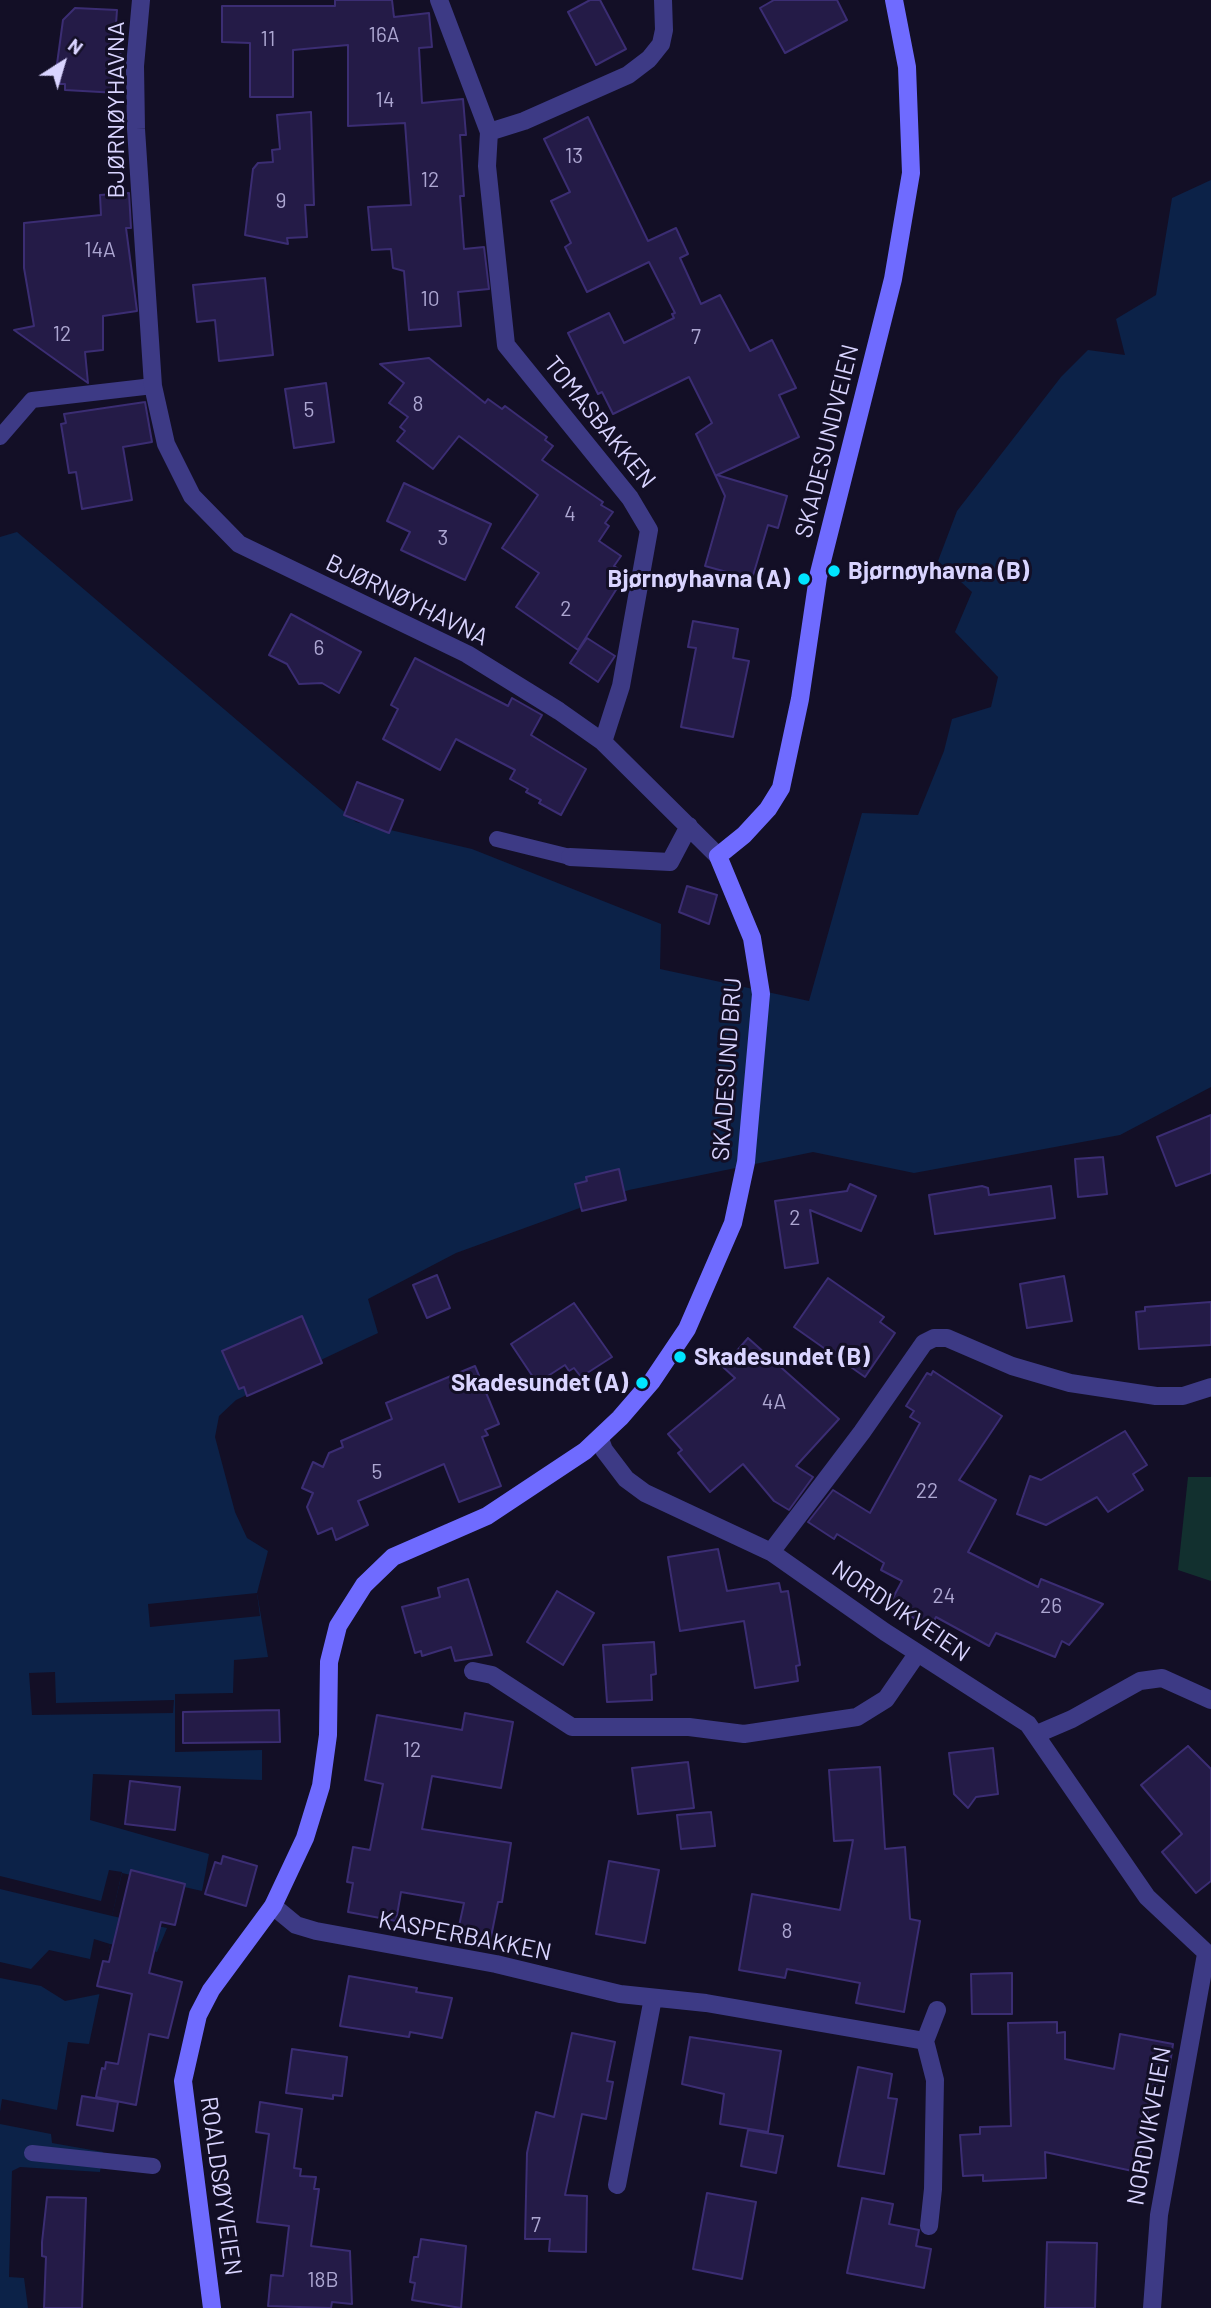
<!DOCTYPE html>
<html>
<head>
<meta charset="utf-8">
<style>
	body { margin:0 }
	#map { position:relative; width:1211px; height:2308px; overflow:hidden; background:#130f26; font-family:Barlow,sans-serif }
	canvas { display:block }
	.north { position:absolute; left:28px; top:28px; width:70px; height:70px; -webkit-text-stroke:5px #130f26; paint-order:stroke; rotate:37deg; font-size:19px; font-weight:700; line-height:28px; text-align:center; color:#d9d4ff }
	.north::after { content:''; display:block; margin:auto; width:24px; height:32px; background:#d9d4ff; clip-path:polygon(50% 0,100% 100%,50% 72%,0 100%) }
</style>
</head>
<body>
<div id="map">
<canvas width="1211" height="2308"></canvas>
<div class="north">N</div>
</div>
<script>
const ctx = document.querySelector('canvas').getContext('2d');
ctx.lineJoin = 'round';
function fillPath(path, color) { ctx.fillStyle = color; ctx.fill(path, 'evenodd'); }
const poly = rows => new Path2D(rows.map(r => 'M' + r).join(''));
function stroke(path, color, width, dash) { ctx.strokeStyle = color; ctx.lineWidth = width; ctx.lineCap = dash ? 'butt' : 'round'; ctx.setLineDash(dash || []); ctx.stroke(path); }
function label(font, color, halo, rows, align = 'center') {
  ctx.font = font + ' Barlow,sans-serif'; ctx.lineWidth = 6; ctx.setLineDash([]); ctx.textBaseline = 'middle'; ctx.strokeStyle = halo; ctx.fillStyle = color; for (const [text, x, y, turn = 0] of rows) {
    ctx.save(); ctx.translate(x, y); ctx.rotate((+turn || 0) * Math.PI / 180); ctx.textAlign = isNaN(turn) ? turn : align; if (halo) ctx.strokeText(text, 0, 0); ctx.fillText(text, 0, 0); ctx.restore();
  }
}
fillPath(poly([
	[1188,1477,1211,1477,1211,1581,1178,1570]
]), '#12302f');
fillPath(poly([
	[1211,180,1211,1087,1120,1135,914,1173,813,1152,629,1190,456,1253,368,1299,378,1333,236,1400,219,1416,215,1437,235,1512,247,1538,268,1551,257,1593,268,1657,234,1660,233,1693,175,1694,175,1752,262,1750,262,1780,93,1774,90,1820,209,1854,202,1891,122,1873,112,1916,167,1928,157,1952,110,1944,89,2044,68,2042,57,2110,2,2099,0,2112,0,537,17,532,356,822,472,849,661,924,660,969,809,1001,862,813,918,815,944,751,952,719,991,707,998,677,955,632,972,592,938,561,957,511,1061,377,1088,350,1125,355,1116,319,1156,295,1172,198],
	[0,2124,51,2134,52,2143,103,2152,100,2172,20,2167,12,2171,9,2277,24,2278,28,2308,0,2308]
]), '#0c2248');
fillPath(poly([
	[257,1593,260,1616,150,1627,148,1604],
	[55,1672,56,1703,174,1700,173,1713,32,1715,29,1673],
	[109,1870,122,1872,112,1916,0,1889,0,1876,101,1901],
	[94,1939,110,1944,100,1994,65,2001,41,1986,0,1978,0,1962,31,1969,49,1950,90,1959]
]), '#130f26');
const building = poly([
	[335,0,392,0,394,17,429,13,432,47,419,48,422,103,463,99,466,135,460,135,464,196,460,196,464,249,484,247,489,289,458,292,461,326,409,330,404,271,393,268,391,249,372,250,368,207,411,205,405,123,348,126,348,45,293,50,293,97,250,97,250,43,222,42,222,6,335,6,335,0],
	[590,0,600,0,626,49,596,65,568,12,590,0],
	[774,0,837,0,847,20,785,53,760,8,774,0],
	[75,8,117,10,116,24,122,24,118,93,65,90,65,84,60,84,57,64,63,20,75,8],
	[311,112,314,205,305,205,307,237,287,238,288,244,245,235,253,169,258,163,273,162,272,150,280,149,277,115,311,112],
	[588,117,648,241,676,228,688,254,680,258,701,304,720,295,750,351,772,340,796,388,779,395,799,437,717,475,787,496,778,528,768,525,752,579,705,566,725,496,696,434,712,423,689,377,613,414,602,392,598,394,568,333,609,313,624,343,674,318,672,314,675,313,649,262,587,292,565,247,571,243,551,201,570,192,544,139,588,117],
	[129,193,131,228,126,228,137,311,103,316,103,350,85,352,88,383,14,330,34,326,24,268,24,223,101,215,100,195,129,193],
	[265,278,273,355,219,361,215,320,197,322,193,285,265,278],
	[429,358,485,403,488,399,502,409,505,406,547,437,545,440,553,446,542,460,603,502,601,505,613,512,605,523,609,526,599,541,621,556,614,566,626,574,578,650,516,607,539,573,502,548,538,495,459,436,433,469,397,441,405,431,400,427,408,417,389,403,404,383,380,364,429,358],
	[326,383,334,442,294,448,285,389,326,383],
	[145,402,152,442,123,447,132,500,82,509,76,472,69,473,61,424,66,423,64,414,145,402],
	[404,483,491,524,465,580,401,550,410,532,387,521,404,483],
	[291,614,361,652,339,693,322,683,299,684,287,664,269,655,291,614],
	[693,621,738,629,733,658,749,661,733,737,681,727,696,648,688,647,693,621],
	[587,638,615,656,598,682,570,663,587,638],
	[415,658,508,706,512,698,542,715,531,735,586,769,561,815,539,803,541,800,526,792,528,789,510,779,515,770,456,739,440,770,383,739,398,709,391,705,415,658],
	[357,782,403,800,389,833,344,815,357,782],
	[687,886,717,895,709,924,679,912,687,886],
	[1211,1115,1211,1173,1176,1186,1157,1137,1211,1115],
	[1103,1157,1107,1194,1078,1197,1075,1159,1103,1157],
	[619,1169,626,1200,582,1211,575,1184,587,1181,586,1177,619,1169],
	[850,1184,876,1196,861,1231,810,1210,818,1263,785,1268,775,1201,847,1191,850,1184],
	[982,1186,988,1188,989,1195,1051,1186,1055,1218,935,1234,929,1195,982,1186],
	[437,1275,450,1308,427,1318,413,1285,437,1275],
	[1064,1276,1072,1321,1027,1328,1020,1284,1064,1276],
	[828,1278,884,1317,880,1322,895,1333,865,1377,794,1327,828,1278],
	[1211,1302,1211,1345,1139,1349,1136,1312,1145,1311,1145,1307,1211,1302],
	[574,1303,612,1357,581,1377,574,1368,569,1371,565,1365,537,1383,511,1344,574,1303],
	[302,1316,322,1363,247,1396,244,1387,239,1389,222,1351,302,1316],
	[748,1338,839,1419,796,1466,813,1477,789,1510,774,1501,743,1464,710,1492,678,1453,682,1450,668,1434,735,1378,723,1367,748,1338],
	[475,1366,499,1424,485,1430,488,1435,482,1437,501,1486,459,1502,444,1464,358,1501,368,1525,336,1540,332,1528,318,1534,307,1507,313,1493,302,1488,313,1462,323,1467,329,1453,343,1447,341,1441,392,1419,386,1403,475,1366],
	[933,1371,1002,1416,959,1480,996,1500,968,1552,1038,1587,1041,1579,1103,1604,1069,1645,1062,1641,1055,1657,996,1633,989,1646,936,1617,931,1627,889,1605,902,1581,881,1570,884,1563,837,1534,834,1539,808,1522,833,1490,870,1513,920,1423,910,1417,914,1411,906,1406,927,1373,931,1375,933,1371],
	[1125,1431,1147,1465,1133,1474,1143,1490,1108,1512,1097,1497,1046,1525,1017,1514,1030,1476,1041,1480,1125,1431],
	[718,1549,727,1591,779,1583,781,1592,788,1591,800,1665,796,1666,798,1681,755,1688,744,1621,680,1631,668,1557,718,1549],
	[468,1579,492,1655,455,1661,451,1647,422,1656,421,1651,415,1653,402,1607,440,1597,438,1588,468,1579],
	[557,1591,594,1613,563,1665,527,1642,557,1591],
	[654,1642,656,1674,651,1675,652,1700,607,1702,603,1645,654,1642],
	[279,1710,280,1742,183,1743,183,1712,279,1710],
	[465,1713,513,1722,501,1788,432,1776,422,1829,511,1843,502,1902,498,1902,490,1942,457,1935,464,1903,401,1892,396,1921,348,1912,353,1883,347,1882,353,1847,370,1850,383,1784,365,1780,377,1715,462,1730,465,1713],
	[1188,1746,1211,1769,1211,1881,1196,1893,1162,1852,1182,1834,1141,1785,1188,1746],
	[993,1748,998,1794,976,1797,968,1808,954,1794,949,1753,993,1748],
	[688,1762,694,1808,638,1814,632,1768,688,1762],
	[880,1767,885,1849,905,1847,910,1919,920,1921,904,2012,856,2003,860,1983,787,1969,785,1978,739,1970,752,1894,840,1910,853,1840,834,1841,829,1770,880,1767],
	[130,1781,180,1787,175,1830,125,1824,130,1781],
	[711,1812,715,1846,681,1849,677,1815,711,1812],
	[223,1856,257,1866,246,1906,205,1894,215,1862,221,1864,223,1856],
	[609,1861,659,1870,645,1943,596,1934,609,1861],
	[131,1870,185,1884,175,1925,161,1922,149,1973,182,1982,168,2038,149,2034,136,2105,96,2097,102,2068,105,2069,106,2062,118,2064,132,1994,97,1986,103,1961,109,1962,131,1870],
	[1012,1973,1012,2014,972,2014,971,1974,1012,1973],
	[349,1976,417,1988,416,1992,452,1998,442,2038,410,2032,409,2037,340,2026,349,1976],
	[1057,2022,1057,2033,1065,2032,1065,2059,1114,2069,1120,2034,1173,2044,1168,2077,1158,2075,1155,2101,1150,2100,1137,2172,1045,2152,1046,2178,983,2181,983,2175,963,2176,960,2135,980,2134,980,2127,1011,2126,1008,2023,1057,2022],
	[572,2033,615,2042,607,2081,613,2082,606,2119,582,2114,565,2195,587,2196,586,2252,549,2251,550,2239,525,2239,527,2153,536,2112,554,2117,572,2033],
	[690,2037,781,2051,768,2132,720,2124,724,2094,682,2084,690,2037],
	[292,2049,347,2057,342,2096,333,2095,333,2099,286,2093,292,2049],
	[858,2067,892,2074,888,2098,897,2099,884,2174,838,2166,858,2067],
	[82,2096,118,2102,113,2131,77,2125,82,2096],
	[260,2102,302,2109,294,2168,301,2169,300,2176,316,2177,314,2189,319,2189,311,2246,350,2251,352,2304,332,2302,331,2308,268,2306,271,2275,283,2276,289,2226,257,2222,269,2134,256,2132,260,2102],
	[748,2130,783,2136,776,2173,741,2166,748,2130],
	[707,2193,756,2202,742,2279,693,2269,707,2193],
	[47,2197,86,2198,82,2308,44,2308,46,2257,42,2256,42,2242,47,2197],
	[862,2198,893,2204,889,2224,919,2230,916,2246,931,2249,924,2288,847,2273,862,2198],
	[421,2239,466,2246,461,2308,412,2300,415,2283,410,2282,414,2257,418,2257,421,2239],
	[1047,2242,1097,2243,1095,2308,1045,2308,1047,2242]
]);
fillPath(building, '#241b47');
stroke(building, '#3b2d73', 2);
stroke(poly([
	[0,437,32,400,153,386],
	[497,839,570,857],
	[32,2153,153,2166]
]), '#3d3a85', 16);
stroke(poly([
	[141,0,135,66,136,129,153,386,166,444,192,496,239,544,467,654,559,711,603,742,718,856],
	[439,0,489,132],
	[603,742,621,686,649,530,630,498,506,345,487,166,489,132,524,121,628,75,649,59,661,44,664,30,663,0],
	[570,857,670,862,689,826],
	[600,1439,604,1450,626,1479,645,1493,771,1552,885,1632,1028,1724,1147,1897,1211,1957],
	[771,1552,862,1432,924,1343,934,1338,947,1338,1012,1366,1070,1383,1156,1396,1183,1396,1211,1387],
	[473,1671,492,1675,572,1727,689,1727,744,1734,857,1717,886,1699,917,1654],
	[1037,1734,1072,1719,1140,1681,1162,1678,1211,1700],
	[273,1906,296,1925,316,1931,496,1964,620,1994,706,2003,925,2041],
	[617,2185,653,1998],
	[929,2226,933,2189,935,2080,925,2041,937,2010],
	[1152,2308,1159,2215,1206,1954]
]), '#3d3a85', 18);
stroke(poly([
	[212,2308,183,2081,198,2015,211,1990,273,1906,305,1838,321,1786,328,1735,329,1662,338,1626,364,1585,393,1557,487,1516,585,1451,620,1418,652,1381,687,1329,733,1223,746,1162,761,994,752,938,718,856,744,835,768,809,781,788,800,699,818,577,893,279,911,173,907,67,894,0]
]), '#6f6bff', 18);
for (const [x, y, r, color] of [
	[834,571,7,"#00e5ff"],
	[804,579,7,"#00e5ff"],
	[680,1357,7,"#00e5ff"],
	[642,1383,7,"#00e5ff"]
]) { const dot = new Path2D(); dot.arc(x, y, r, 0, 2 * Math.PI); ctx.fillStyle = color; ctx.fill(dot); stroke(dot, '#130f26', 2.5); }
label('21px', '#aca6d1', null, [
	["16A",384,35],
	["11",268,39],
	["14",385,100],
	["13",574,156],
	["12",430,180],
	["9",281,201],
	["14A",100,250],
	["10",430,299],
	["12",62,334],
	["7",696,337],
	["8",418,404],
	["5",309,410],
	["4",570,514],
	["3",443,538],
	["2",566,609],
	["6",319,648],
	["2",795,1218],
	["4A",774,1402],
	["5",377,1472],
	["22",927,1491],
	["24",944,1596],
	["26",1051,1606],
	["12",412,1750],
	["8",787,1931],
	["7",536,2225],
	["18B",323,2280]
]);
label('24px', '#d9d4ff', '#130f26', [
	["BJØRNØYHAVNA",116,110,-90],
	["TOMASBAKKEN",600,422,51],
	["SKADESUNDVEIEN",827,441,-76],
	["BJØRNØYHAVNA",407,600,26],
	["SKADESUND BRU",727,1069,-86],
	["NORDVIKVEIEN",901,1611,34],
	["KASPERBAKKEN",465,1936,11],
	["NORDVIKVEIEN",1149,2126,-80],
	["ROALDSØYVEIEN",221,2186,82]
]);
label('bold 24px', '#d9d4ff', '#130f26', [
	["Bjørnøyhavna (B)",848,571],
	["Bjørnøyhavna (A)",790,579,"right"],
	["Skadesundet (B)",694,1357],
	["Skadesundet (A)",628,1383,"right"]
], 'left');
</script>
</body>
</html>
